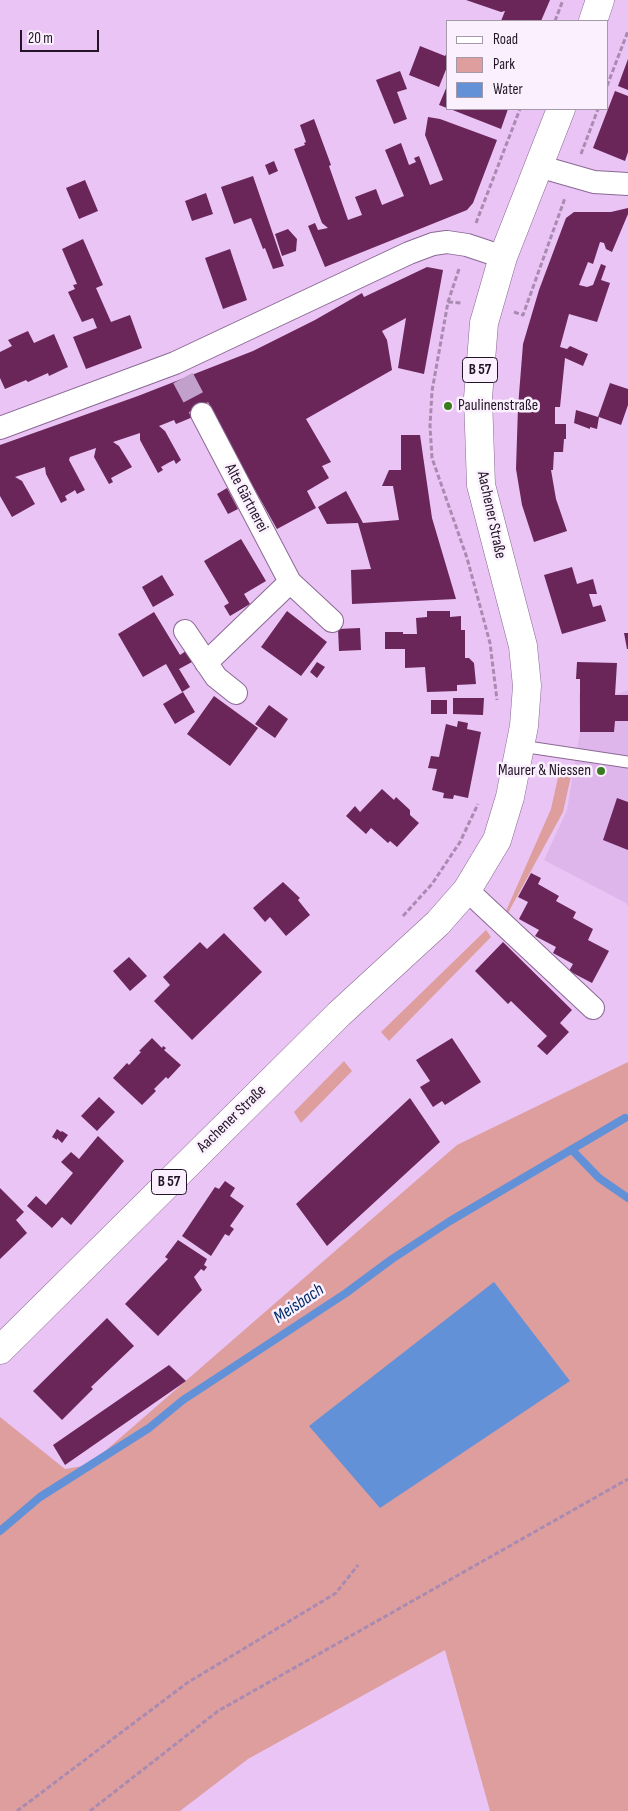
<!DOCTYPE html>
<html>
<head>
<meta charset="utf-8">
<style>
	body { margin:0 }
	#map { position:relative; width:628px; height:1811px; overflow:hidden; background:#e9c4f4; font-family:"Sofia Sans Condensed",sans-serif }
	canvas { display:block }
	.legend { position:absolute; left:446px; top:20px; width:162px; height:90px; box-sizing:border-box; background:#fbf0fe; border:1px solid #a598a8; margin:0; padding:6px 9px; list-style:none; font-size:15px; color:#231526 }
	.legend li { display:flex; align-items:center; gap:10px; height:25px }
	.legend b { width:25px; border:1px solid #a598a8 }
	.scale { position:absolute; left:20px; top:30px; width:79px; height:22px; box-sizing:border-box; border:2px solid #231526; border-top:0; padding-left:6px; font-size:15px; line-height:18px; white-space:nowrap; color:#231526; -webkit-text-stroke:4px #fbf0fe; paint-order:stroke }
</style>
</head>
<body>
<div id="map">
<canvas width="628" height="1811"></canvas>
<ul class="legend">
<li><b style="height:6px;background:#fff"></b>Road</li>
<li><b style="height:14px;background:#de9e9e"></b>Park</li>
<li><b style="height:14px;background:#6391d8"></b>Water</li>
</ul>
<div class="scale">20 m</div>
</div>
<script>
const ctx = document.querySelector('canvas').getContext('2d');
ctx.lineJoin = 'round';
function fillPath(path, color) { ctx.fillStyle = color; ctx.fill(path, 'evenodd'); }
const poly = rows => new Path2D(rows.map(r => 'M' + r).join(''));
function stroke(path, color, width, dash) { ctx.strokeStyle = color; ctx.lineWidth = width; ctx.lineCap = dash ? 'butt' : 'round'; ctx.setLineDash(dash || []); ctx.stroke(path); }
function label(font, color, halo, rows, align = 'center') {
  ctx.font = font + ' "Sofia Sans Condensed",sans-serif'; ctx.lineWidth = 5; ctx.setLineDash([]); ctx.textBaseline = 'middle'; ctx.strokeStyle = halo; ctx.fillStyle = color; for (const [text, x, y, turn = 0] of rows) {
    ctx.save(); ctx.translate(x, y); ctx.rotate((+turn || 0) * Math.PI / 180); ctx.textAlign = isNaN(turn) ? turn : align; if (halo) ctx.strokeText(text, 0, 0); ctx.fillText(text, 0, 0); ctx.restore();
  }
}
fillPath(poly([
	[628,690,628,907,626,903,544,860,567,810,580,732,579,694,615,695]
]), '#dfb6eb');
fillPath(poly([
	[559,773,571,776,563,812,508,913,506,911,551,809],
	[486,930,491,937,389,1041,381,1032],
	[344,1061,352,1071,301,1123,294,1112],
	[628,1062,628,1811,490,1811,445,1650,248,1759,180,1811,0,1811,0,1417,65,1469,89,1465,457,1145]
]), '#de9e9e');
fillPath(poly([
	[494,1282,570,1381,380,1508,309,1426]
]), '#6391d8');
stroke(poly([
	[572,1150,599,1178,628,1198],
	[0,1531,40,1497,149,1428,183,1400,346,1293,392,1259,450,1221,625,1118]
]), '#6391d8', 8);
fillPath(poly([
	[466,0,550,0,541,21,501,21,505,11,501,12],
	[420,46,445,56,447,53,447,67,439,87,409,75],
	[628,59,628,90,618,86],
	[400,71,407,89,397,92,407,119,394,124,376,80],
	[447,86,447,108,439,105],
	[615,91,628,96,628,152,625,161,593,148],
	[450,109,508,109,501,129],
	[428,117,440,119,497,140,473,203,467,210,325,267,308,226,315,223,318,230,328,228,322,223,294,149,305,145,304,143,306,142,300,125,314,119,331,165,329,166,348,220,362,215,355,197,376,189,382,205,404,196,385,150,401,143,409,165,416,162,414,158,419,156,430,185,443,180,425,135],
	[274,161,278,171,269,175,265,165],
	[253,176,284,266,273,269,265,248,263,249,251,218,234,224,221,187],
	[85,180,98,211,79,219,66,188],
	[206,193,213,214,192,221,185,201],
	[628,208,628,214,612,252,606,249,604,243,600,242,593,264,588,262,579,285,587,287,593,285,601,264,606,266,601,280,610,283,597,322,569,314,560,347,567,349,570,346,588,354,583,366,565,358,560,407,555,407,555,424,566,424,566,439,564,439,563,452,554,452,553,470,551,470,556,499,567,531,534,542,522,505,516,469,518,407,523,344,539,290,566,218,574,212,611,212],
	[288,229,297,239,296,251,282,256,275,234],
	[83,239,103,285,96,288,111,322,130,315,142,348,86,369,73,337,97,328,93,318,82,322,68,292,75,289,73,285,77,284,62,249],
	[230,249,247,300,223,309,205,258],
	[427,267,443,270,424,374,398,368,406,318,382,331,387,340,392,370,306,419,331,462,322,466,329,478,307,491,316,508,277,529,210,410,176,424,174,420,159,426,165,431,181,460,176,464,174,460,168,463,161,467,163,470,158,473,140,440,140,433,113,442,119,446,132,467,111,478,113,482,109,484,94,457,96,448,70,457,69,460,85,490,77,494,75,490,72,492,65,496,67,500,61,503,46,474,45,467,15,477,22,481,35,504,12,517,0,496,0,445,138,396,253,351,315,320,362,293,364,297],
	[28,331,34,343,54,334,68,367,49,376,48,373,28,382,26,380,5,389,0,378,0,352,12,346,8,340],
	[610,383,628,389,628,405,621,425,599,417,597,429,590,427,590,429,574,423,576,410,598,417],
	[401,435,420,435,432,518,456,599,352,604,351,570,371,569,358,523,327,524,318,507,346,491,363,523,399,520,393,486,382,486,389,470,401,470],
	[227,488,238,509,228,514,217,494],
	[241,539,266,581,244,594,250,604,230,616,224,606,229,603,204,561],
	[572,567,577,584,593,579,597,594,589,594,593,607,601,605,606,621,562,634,544,575],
	[162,575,174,595,153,607,142,587],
	[287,611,327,642,301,676,261,647],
	[427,611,450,611,450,617,461,616,461,630,465,630,465,658,469,658,474,663,476,684,457,685,457,691,427,692,425,667,405,668,405,649,385,649,385,632,403,632,403,634,417,634,416,618,427,617],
	[154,612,180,655,186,651,192,662,179,669,190,687,182,692,166,664,143,677,118,634],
	[360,628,361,650,339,651,338,629],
	[624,633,628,633,628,649,627,649],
	[317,662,325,667,317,678,310,672],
	[577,662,617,663,615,695,628,695,628,721,615,721,614,732,580,732,580,679,576,679],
	[183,692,195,712,175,724,163,704],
	[214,696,258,728,230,766,187,734],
	[453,698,484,698,483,715,453,714],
	[431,700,447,700,447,714,431,714],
	[269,705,288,719,275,738,255,724],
	[458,721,468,723,467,729,481,732,468,798,454,795,453,799,443,798,444,793,432,790,437,769,428,768,431,756,439,757,446,724,457,727],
	[382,789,394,800,396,797,410,810,410,815,419,823,397,847,390,841,388,843,371,828,366,834,346,816,355,806,360,812],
	[617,798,628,802,628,850,603,840],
	[531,873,541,878,538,884,559,896,556,901,576,912,573,918,593,929,588,940,609,951,592,983,569,971,573,964,553,953,556,947,535,936,539,930,519,919,528,902,518,897],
	[283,882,300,898,298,900,310,915,286,936,270,917,265,922,253,908],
	[224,933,262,972,192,1040,154,1001,170,985,163,977,200,942,207,949],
	[503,942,572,1010,560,1023,569,1032,547,1055,537,1046,547,1036,511,1001,508,1004,475,971],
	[129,957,147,976,130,991,113,971],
	[152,1038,162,1048,163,1046,166,1048,164,1050,181,1065,168,1079,166,1077,154,1089,156,1091,142,1105,113,1078,127,1063,129,1065,141,1052,139,1051],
	[452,1038,481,1082,445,1105,442,1101,433,1107,420,1087,430,1081,416,1060],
	[99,1097,115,1112,97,1131,81,1116],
	[410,1098,440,1142,327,1246,296,1204],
	[57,1129,61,1132,62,1131,68,1135,62,1143,57,1138,57,1140,52,1137],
	[98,1136,124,1161,71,1225,62,1217,52,1228,27,1206,36,1196,46,1205,73,1173,61,1162,71,1152,79,1159],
	[225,1181,235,1188,230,1196,244,1206,230,1226,234,1229,231,1233,229,1236,225,1234,211,1256,182,1236,215,1187,219,1189],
	[0,1188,24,1212,16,1220,27,1233,0,1259],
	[178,1240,207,1259,204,1265,207,1267,204,1271,201,1269,194,1277,202,1290,158,1336,125,1304,168,1259,165,1257],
	[107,1318,134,1346,91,1387,93,1389,62,1420,33,1391],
	[169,1365,186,1381,65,1465,53,1445]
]), '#6a2559');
stroke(poly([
	[183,378,202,414]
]), '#c1a1cb', 22, [22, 11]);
const lane = poly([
	[521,746,628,762]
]);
const street = poly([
	[538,166,594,182,628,184],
	[202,414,290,582,206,663],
	[0,428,175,363,409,253,433,244,447,242,467,245,503,257],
	[290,582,332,621],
	[185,631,216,677,236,693],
	[467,890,593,1008]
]);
const primary = poly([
	[593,21,600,0],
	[0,1350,339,1014,438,923,467,890,497,840,510,797,524,726,527,686,523,646,481,485,478,398,484,323,503,257,561,109]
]);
stroke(lane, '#8b6994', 13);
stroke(street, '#8b6994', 24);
stroke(primary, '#8b6994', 29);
stroke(poly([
	[555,21,563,0],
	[607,86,628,31],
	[581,154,598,109],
	[476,223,520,109],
	[459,269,448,302,432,391,430,426,432,458,467,558,490,643,497,700],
	[448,302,462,303],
	[514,312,523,315,565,198],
	[403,916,432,884,460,842,478,804],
	[17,1811,187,1683,336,1593,358,1565],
	[90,1811,218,1711,628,1479]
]), '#a98bb1', 3, [5, 2.5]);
stroke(lane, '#fff', 11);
stroke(street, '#fff', 22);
stroke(primary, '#fff', 28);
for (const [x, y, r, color] of [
	[448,406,5,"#387c1f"],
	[601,771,5,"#387c1f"]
]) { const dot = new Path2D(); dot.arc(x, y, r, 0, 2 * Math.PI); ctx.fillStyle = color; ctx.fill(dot); stroke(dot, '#fbf0fe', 2); }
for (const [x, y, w] of [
	[480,370,35],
	[169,1182,35]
]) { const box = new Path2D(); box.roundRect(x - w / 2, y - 12.5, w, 25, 4); ctx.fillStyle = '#fbf0fe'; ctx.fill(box); stroke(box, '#231526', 1); }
label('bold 15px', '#231526', null, [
	["B 57",480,370],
	["B 57",169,1182]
]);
label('16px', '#231526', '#fbf0fe', [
	["Paulinenstraße",458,406],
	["Maurer & Niessen",591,771,"right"]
], 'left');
label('16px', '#231526', '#fbf0fe', [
	["Alte Gärtnerei",246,498,62],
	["Aachener Straße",491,515,78],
	["Aachener Straße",232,1119,-44]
]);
label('italic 18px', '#012d6c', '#fbf0fe', [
	["Meisbach",299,1304,-34]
]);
</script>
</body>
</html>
